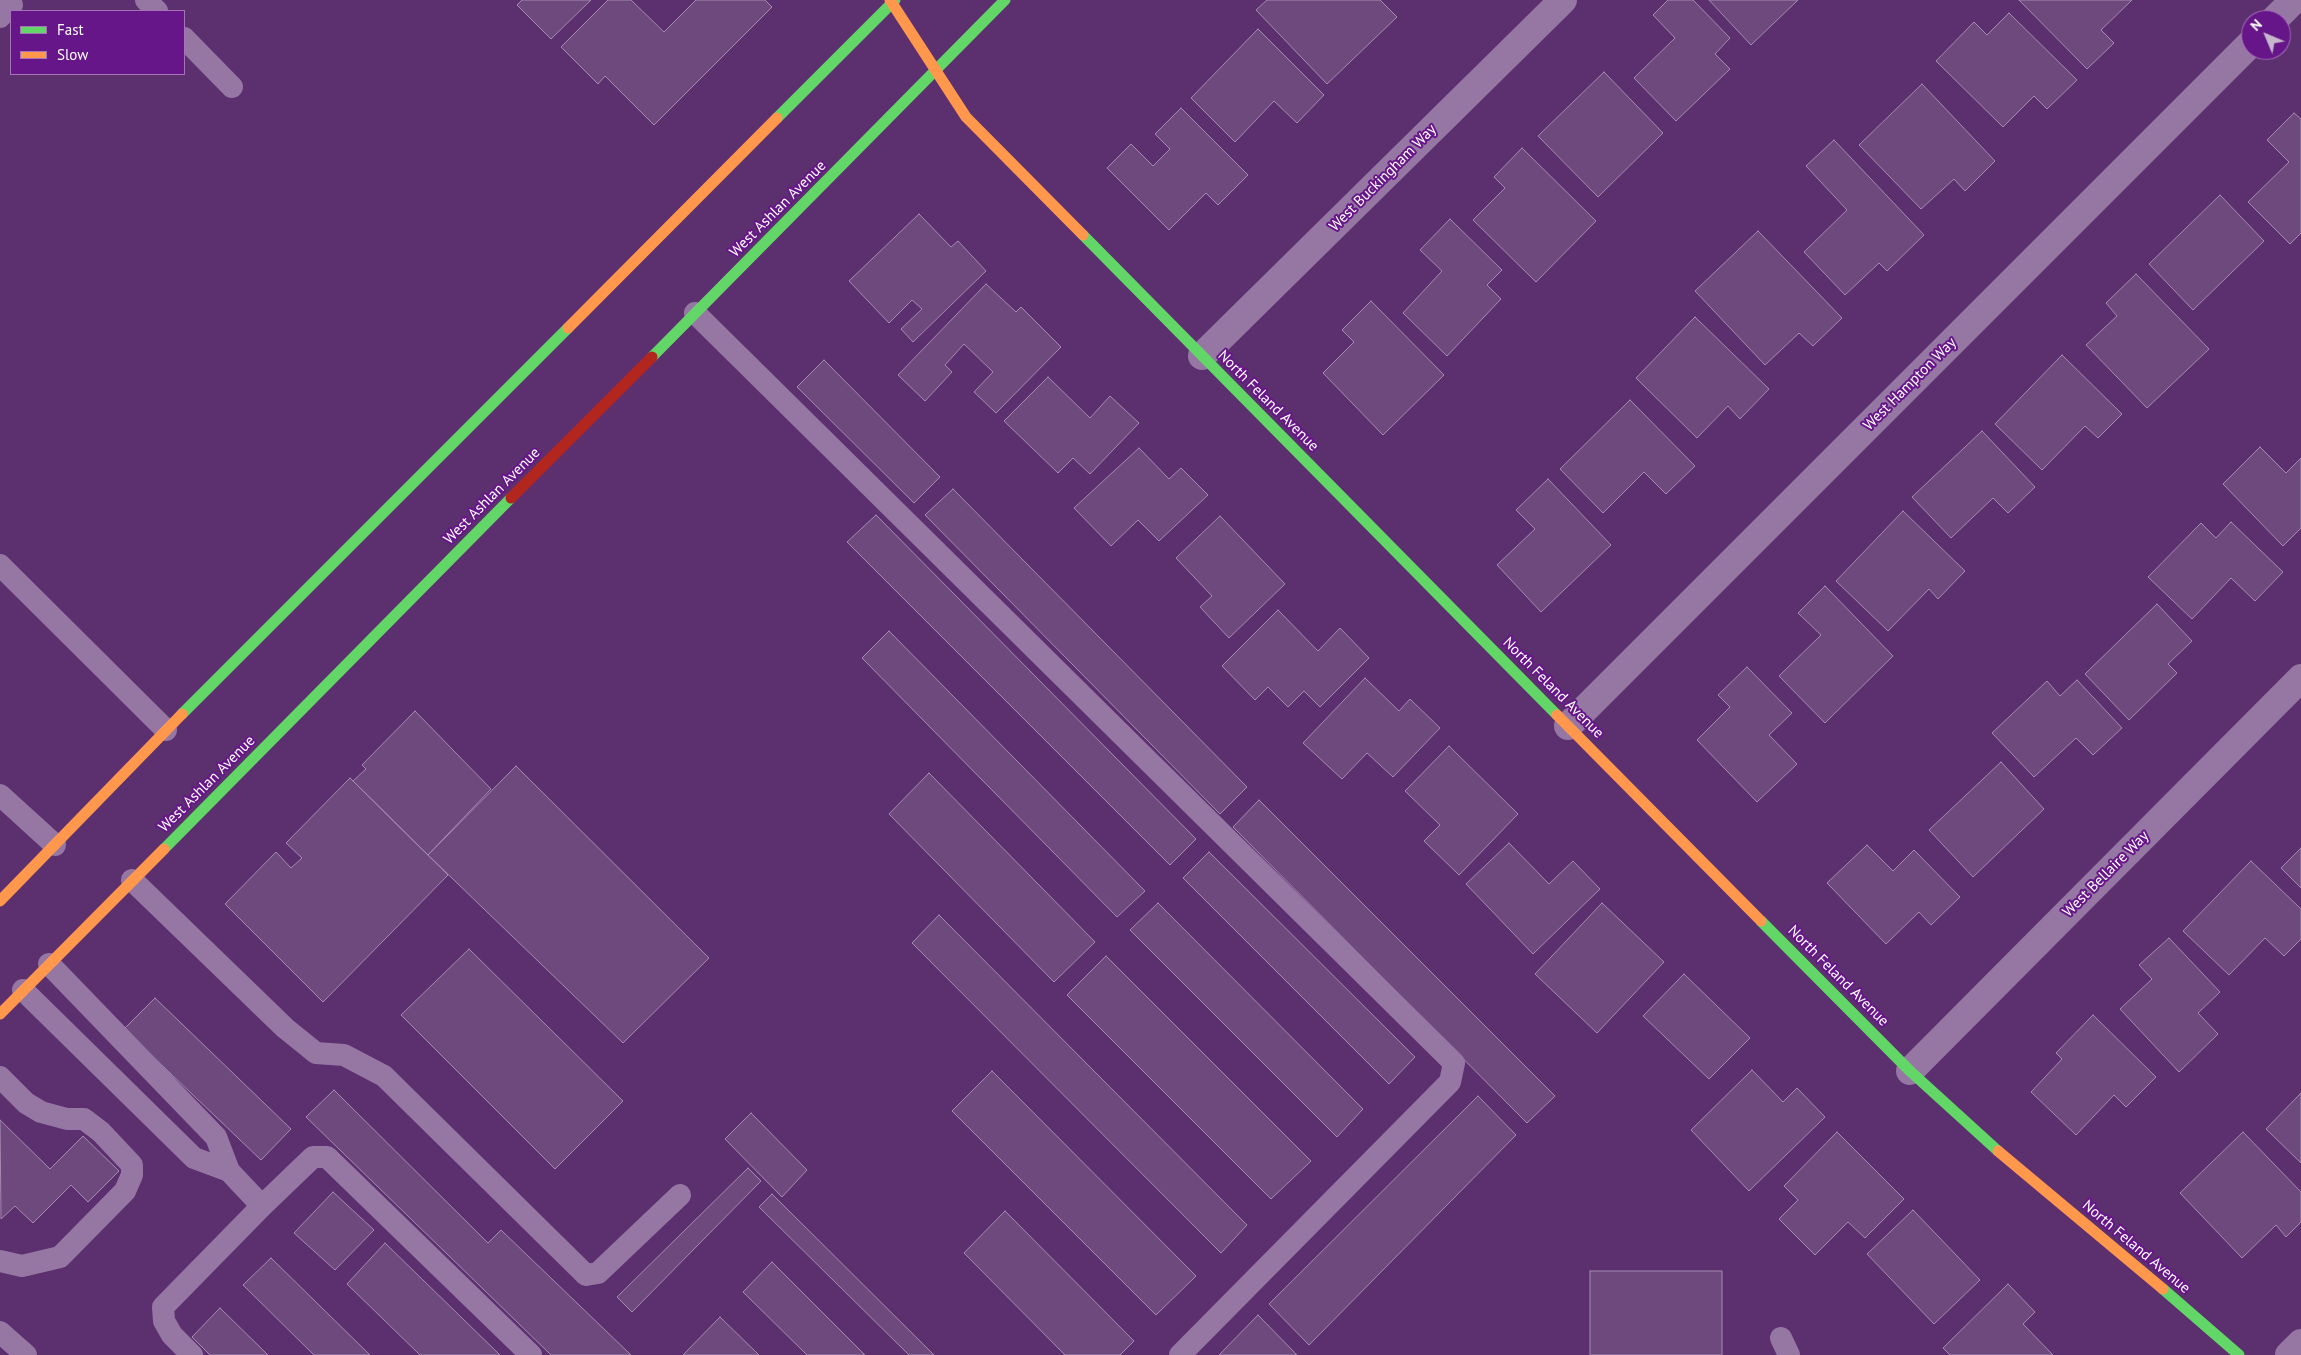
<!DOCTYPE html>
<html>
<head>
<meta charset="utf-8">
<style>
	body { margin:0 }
	#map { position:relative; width:2301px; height:1355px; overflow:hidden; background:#5c306f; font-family:"PT Sans",sans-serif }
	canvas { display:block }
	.legend { position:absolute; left:10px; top:10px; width:175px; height:65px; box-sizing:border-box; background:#671689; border:1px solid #a473b8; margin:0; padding:6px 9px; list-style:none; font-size:15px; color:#fff }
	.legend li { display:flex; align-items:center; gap:10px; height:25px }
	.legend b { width:25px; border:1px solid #a473b8 }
	.north { position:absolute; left:2241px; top:10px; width:50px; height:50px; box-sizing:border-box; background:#671689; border:1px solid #a473b8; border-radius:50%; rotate:315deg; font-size:14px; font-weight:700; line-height:20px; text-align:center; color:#fff }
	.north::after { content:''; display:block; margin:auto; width:18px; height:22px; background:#c6b7cd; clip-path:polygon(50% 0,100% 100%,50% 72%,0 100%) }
</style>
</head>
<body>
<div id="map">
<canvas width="2301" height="1355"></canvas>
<ul class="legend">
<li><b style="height:6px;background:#63d668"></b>Fast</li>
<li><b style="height:6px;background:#ff974d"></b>Slow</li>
</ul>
<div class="north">N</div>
</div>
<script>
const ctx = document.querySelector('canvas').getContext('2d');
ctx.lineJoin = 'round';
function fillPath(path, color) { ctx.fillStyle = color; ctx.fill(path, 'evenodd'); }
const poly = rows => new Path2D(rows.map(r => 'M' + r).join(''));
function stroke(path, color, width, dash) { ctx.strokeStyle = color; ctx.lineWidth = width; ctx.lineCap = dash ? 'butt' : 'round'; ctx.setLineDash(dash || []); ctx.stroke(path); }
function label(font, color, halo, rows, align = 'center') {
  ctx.font = font + ' "PT Sans",sans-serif'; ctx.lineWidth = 4; ctx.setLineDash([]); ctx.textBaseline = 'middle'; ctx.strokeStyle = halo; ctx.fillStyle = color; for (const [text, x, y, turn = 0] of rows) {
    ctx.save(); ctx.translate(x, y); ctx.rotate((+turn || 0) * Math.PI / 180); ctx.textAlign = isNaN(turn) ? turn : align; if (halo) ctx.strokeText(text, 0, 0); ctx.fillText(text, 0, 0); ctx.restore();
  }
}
const building = poly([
	[522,0,591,0,551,39,517,5,522,0],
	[608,0,631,0,664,32,696,0,765,0,772,7,654,125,605,76,598,84,561,47,608,0],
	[1267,0,1380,0,1397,17,1327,84,1256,10,1267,0],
	[1668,0,1693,0,1730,38,1715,54,1730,69,1676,121,1634,78,1675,38,1653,15,1668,0],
	[1709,0,1798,0,1751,45,1709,0],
	[2019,0,2132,0,2101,30,2114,43,2087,69,2019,0],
	[2009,13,2077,80,2047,109,2034,96,2003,127,1936,61,1974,22,1987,35,2009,13],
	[1258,29,1324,95,1297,123,1274,101,1235,142,1191,98,1258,29],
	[1604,72,1663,133,1598,197,1538,136,1604,72],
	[1922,84,1995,161,1965,191,1954,179,1921,209,1859,145,1922,84],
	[1181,108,1248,175,1218,205,1206,193,1169,230,1107,168,1131,144,1153,166,1170,149,1155,134,1181,108],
	[2294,113,2301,119,2301,233,2290,244,2248,202,2289,162,2267,140,2294,113],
	[1834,140,1924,235,1887,271,1879,263,1845,295,1804,252,1847,210,1806,166,1834,140],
	[1522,148,1596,221,1536,282,1473,220,1505,188,1494,177,1522,148],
	[2220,195,2264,241,2193,310,2149,264,2220,195],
	[919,214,951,247,958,241,986,271,913,342,901,329,922,309,912,300,889,323,849,281,919,214],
	[1450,219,1502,270,1487,285,1501,299,1447,356,1403,313,1442,271,1420,250,1450,219],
	[1758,231,1842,318,1813,346,1799,333,1765,365,1695,291,1758,231],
	[2136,274,2209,349,2147,408,2086,345,2117,316,2106,303,2136,274],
	[986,284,1016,312,1021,307,1061,347,996,413,974,392,993,372,964,344,945,365,952,372,925,401,898,375,986,284],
	[1371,301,1444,375,1383,435,1323,373,1354,342,1342,330,1371,301],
	[1695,317,1769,389,1740,419,1728,406,1697,438,1636,378,1695,317],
	[2062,355,2122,414,2098,438,2085,426,2042,470,1995,424,2062,355],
	[824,360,940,477,914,503,797,387,824,360],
	[1048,377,1090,418,1110,396,1139,423,1090,474,1073,458,1058,473,1004,421,1048,377],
	[1630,400,1695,466,1666,494,1644,472,1603,513,1560,469,1630,400],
	[1982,431,2035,487,2008,513,1993,498,1951,538,1912,497,1982,431],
	[2260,447,2286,473,2301,458,2301,528,2283,546,2223,484,2260,447],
	[1139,448,1169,479,1181,468,1208,495,1159,541,1138,520,1111,546,1074,508,1139,448],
	[1548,479,1611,545,1541,612,1497,565,1535,529,1516,510,1548,479],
	[953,489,1247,787,1220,814,925,515,953,489],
	[1903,511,1965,571,1938,599,1929,589,1888,631,1836,581,1903,511],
	[876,515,1196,839,1170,865,847,542,876,515],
	[1220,516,1285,584,1229,638,1200,607,1212,596,1176,558,1220,516],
	[2231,522,2283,572,2255,601,2231,578,2192,619,2148,577,2201,523,2216,538,2231,522],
	[1825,586,1893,656,1825,723,1779,676,1821,635,1798,613,1825,586],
	[2157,604,2192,641,2168,664,2177,673,2129,720,2085,674,2157,604],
	[1278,610,1318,651,1340,628,1369,658,1320,707,1304,691,1288,707,1268,687,1255,700,1222,666,1278,610],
	[889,631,1145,891,1117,917,862,658,889,631],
	[1747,667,1792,713,1769,735,1797,764,1757,802,1697,740,1730,707,1718,695,1747,667],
	[1365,678,1399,711,1410,699,1440,728,1393,777,1367,753,1342,779,1303,743,1365,678],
	[2077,680,2122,728,2093,755,2076,738,2034,777,1992,733,2047,681,2060,696,2077,680],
	[415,711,491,789,428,855,353,781,366,769,362,765,415,711],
	[1449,746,1518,814,1459,875,1424,841,1440,825,1405,791,1449,746],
	[2001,762,2044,809,1973,877,1929,830,2001,762],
	[516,766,709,958,623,1043,428,855,516,766],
	[929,773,1095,942,1054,982,889,814,929,773],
	[350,778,448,875,323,1002,225,904,276,852,291,868,302,858,286,843,350,778],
	[1259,800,1555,1096,1527,1123,1233,827,1259,800],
	[1509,843,1549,884,1573,861,1600,889,1533,954,1466,884,1509,843],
	[1867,845,1893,871,1914,850,1960,897,1931,925,1919,912,1886,944,1827,883,1867,845],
	[2301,848,2301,888,2281,868,2301,848],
	[1209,852,1415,1057,1389,1084,1183,878,1209,852],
	[2251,861,2301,909,2301,939,2284,956,2265,938,2229,975,2183,931,2251,861],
	[1158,903,1363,1109,1337,1137,1130,930,1158,903],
	[1602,903,1664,962,1597,1033,1535,974,1602,903],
	[939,915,1247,1225,1221,1253,912,943,939,915],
	[2169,938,2220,992,2198,1013,2218,1034,2179,1072,2120,1009,2152,979,2139,965,2169,938],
	[469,949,623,1101,555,1169,401,1015,469,949],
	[1106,956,1311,1161,1271,1199,1067,995,1106,956],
	[1684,974,1750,1038,1709,1079,1643,1016,1684,974],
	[155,998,291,1129,261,1160,124,1029,155,998],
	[2093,1015,2156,1077,2126,1107,2114,1095,2076,1135,2031,1092,2062,1059,2056,1053,2093,1015],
	[1752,1070,1783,1102,1797,1088,1825,1117,1749,1191,1691,1130,1752,1070],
	[992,1071,1196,1276,1156,1315,952,1111,992,1071],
	[334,1090,488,1243,501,1230,631,1355,551,1355,306,1117,334,1090],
	[2301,1093,2301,1163,2266,1129,2301,1093],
	[1478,1096,1516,1135,1309,1345,1269,1304,1478,1096],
	[751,1113,807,1170,782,1197,725,1139,751,1113],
	[0,1120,50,1169,83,1136,119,1171,88,1202,71,1185,33,1223,15,1206,1,1219,0,1120],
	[1837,1132,1904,1199,1865,1238,1848,1222,1815,1255,1779,1219,1798,1200,1784,1186,1837,1132],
	[2243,1132,2301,1192,2301,1222,2286,1237,2276,1225,2242,1258,2180,1193,2243,1132],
	[748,1168,761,1181,632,1312,617,1297,748,1168],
	[333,1192,374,1230,335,1270,294,1233,333,1192],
	[772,1194,934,1355,909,1355,759,1207,772,1194],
	[1913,1210,1980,1280,1934,1324,1867,1254,1913,1210],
	[1005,1211,1134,1341,1120,1355,1065,1355,964,1253,1005,1211],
	[385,1243,500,1355,420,1355,347,1284,385,1243],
	[271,1258,370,1355,314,1355,243,1285,271,1258],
	[772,1262,865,1355,807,1355,743,1292,772,1262],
	[1590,1271,1722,1271,1722,1355,1590,1355,1590,1271],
	[2008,1284,2035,1312,2023,1324,2053,1355,1950,1355,1943,1348,2008,1284],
	[220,1308,268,1355,210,1355,192,1337,220,1308],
	[1258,1315,1297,1355,1219,1355,1258,1315],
	[720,1317,759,1355,683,1355,720,1317]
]);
fillPath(building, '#6d497d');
stroke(building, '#a68bb2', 1);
stroke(poly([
	[146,0,157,11],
	[0,17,12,5,7,0],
	[184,38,232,87],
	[695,313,1454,1063,1450,1082,1180,1355],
	[0,565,166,730],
	[0,795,55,845],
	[132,880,285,1028,316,1053,344,1055,384,1076,586,1275,598,1273,680,1195],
	[23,990,194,1158,229,1171,216,1137,49,964],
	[0,1077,26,1103,41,1112,67,1119,84,1119,101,1132,132,1165,132,1175,125,1191,60,1257,22,1266,0,1261],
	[262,1206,313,1157,327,1157,531,1355],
	[0,1332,26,1355],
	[1781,1338,1789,1355],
	[192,1355,172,1335,164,1321,163,1307,262,1206,229,1171]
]), '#9677a4', 22);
stroke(poly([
	[2274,20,2294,0],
	[1202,356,1563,0],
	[1568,726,2251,43],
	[1910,1071,2301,678],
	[2289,1355,2301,1343]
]), '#9677a4', 28);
stroke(poly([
	[777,118,895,0],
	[1083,235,1557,715],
	[652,357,1005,0],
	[182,714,568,328],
	[164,849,511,498],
	[1761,921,1910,1071,1998,1151],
	[2163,1289,2239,1355]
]), '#63d668', 11);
stroke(poly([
	[890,0,966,117,1083,235],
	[568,328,777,118],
	[1557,715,1761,921],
	[0,901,182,714],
	[0,1014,164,849],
	[1998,1151,2163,1289]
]), '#ff974d', 11);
stroke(poly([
	[511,498,652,357]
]), '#b3261e', 11);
label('15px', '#fff', '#671689', [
	["West Buckingham Way",1383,178,-45],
	["West Ashlan Avenue",778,209,-45],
	["West Hampton Way",1910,384,-45],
	["North Feland Avenue",1268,401,45],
	["West Ashlan Avenue",492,496,-45],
	["North Feland Avenue",1553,688,45],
	["West Ashlan Avenue",207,784,-45],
	["West Bellaire Way",2106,874,-45],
	["North Feland Avenue",1838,976,45],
	["North Feland Avenue",2136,1247,40]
]);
</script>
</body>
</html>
